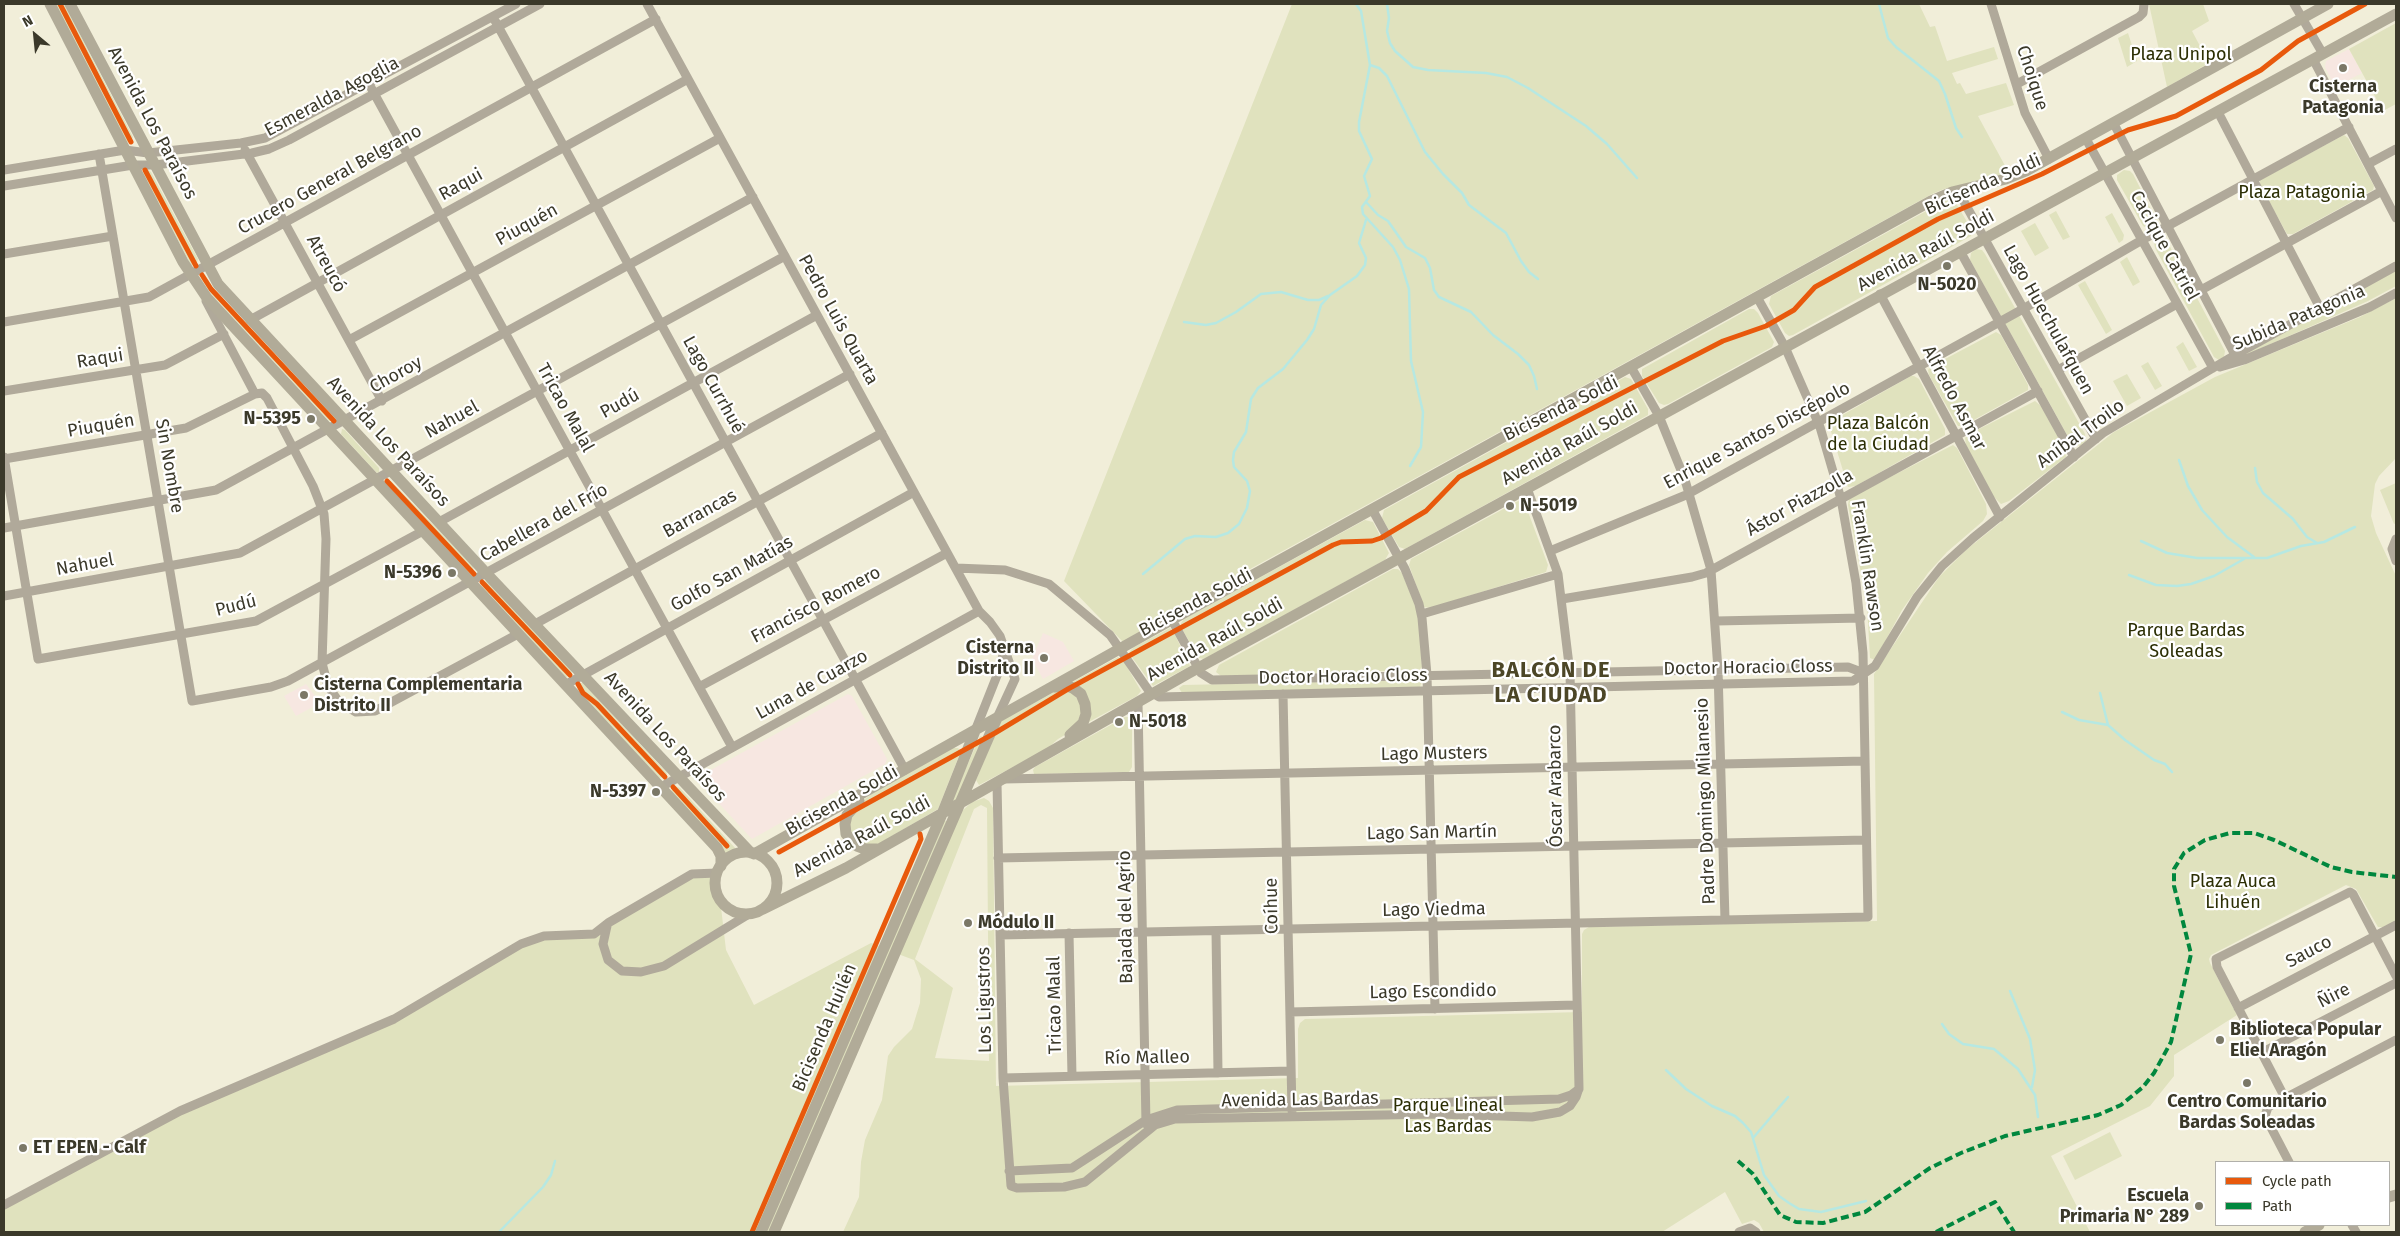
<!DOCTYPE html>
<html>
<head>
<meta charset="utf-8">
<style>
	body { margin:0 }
	#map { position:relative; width:2400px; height:1236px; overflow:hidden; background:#f1eed9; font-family:"Fira Sans",sans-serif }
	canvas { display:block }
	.frame { position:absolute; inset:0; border:5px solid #3b392a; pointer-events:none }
	.legend { position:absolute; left:2215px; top:1161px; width:175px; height:65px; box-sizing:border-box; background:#fff; border:1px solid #b1b0aa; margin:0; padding:6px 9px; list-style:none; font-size:15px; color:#3b392a }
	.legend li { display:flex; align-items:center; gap:10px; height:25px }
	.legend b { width:25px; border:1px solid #b1b0aa }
	.north { position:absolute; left:10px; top:10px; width:50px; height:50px; -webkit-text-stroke:4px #fff; paint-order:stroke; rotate:332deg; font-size:14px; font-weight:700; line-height:20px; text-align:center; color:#3b392a }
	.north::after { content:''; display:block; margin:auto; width:18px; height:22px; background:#3b392a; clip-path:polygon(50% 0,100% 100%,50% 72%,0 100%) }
</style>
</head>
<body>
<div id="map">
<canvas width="2400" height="1236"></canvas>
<div class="frame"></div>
<ul class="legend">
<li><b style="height:6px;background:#e8590c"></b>Cycle path</li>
<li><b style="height:6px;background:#00873e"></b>Path</li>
</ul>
<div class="north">N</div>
</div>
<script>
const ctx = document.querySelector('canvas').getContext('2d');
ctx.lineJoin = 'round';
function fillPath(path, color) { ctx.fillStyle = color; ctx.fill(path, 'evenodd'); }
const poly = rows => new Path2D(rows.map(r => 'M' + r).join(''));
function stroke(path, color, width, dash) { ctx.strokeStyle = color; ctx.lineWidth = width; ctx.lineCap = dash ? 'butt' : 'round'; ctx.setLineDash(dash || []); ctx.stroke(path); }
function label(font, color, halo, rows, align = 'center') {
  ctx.font = font + ' "Fira Sans",sans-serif'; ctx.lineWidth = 4.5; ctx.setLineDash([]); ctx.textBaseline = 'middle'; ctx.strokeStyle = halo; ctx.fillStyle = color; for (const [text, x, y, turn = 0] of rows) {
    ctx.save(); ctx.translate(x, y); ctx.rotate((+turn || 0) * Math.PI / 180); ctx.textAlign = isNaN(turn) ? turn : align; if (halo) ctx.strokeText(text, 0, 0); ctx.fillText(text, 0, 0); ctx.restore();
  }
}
fillPath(poly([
	[2349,49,2362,73,2335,87,2325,67,2326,61],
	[1043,633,1063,642,1074,661,1043,679,1032,659],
	[306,684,320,703,296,716,284,696],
	[848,694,852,696,887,759,885,764,752,839,699,782,700,776]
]), '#f7e7e1');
fillPath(poly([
	[55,4,64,4,133,137,131,142,127,142],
	[1292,4,1919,4,1930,27,1935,26,1947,61,1994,47,1998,59,1952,73,1957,84,1960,83,1966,94,2006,83,2014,105,1978,116,2009,173,1944,189,1932,194,1161,618,1123,642,1064,581],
	[2149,4,2203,4,2209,21,2192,31,2209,63,2167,87],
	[2396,23,2396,104,2383,111,2349,49],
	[2128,33,2137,61,2127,67,2118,38],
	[2344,135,2348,138,2374,186,2373,190,2293,234,2287,234,2260,185,2260,180],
	[147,169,151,172,198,259,196,266,191,265,143,173],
	[2124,170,2130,171,2133,174,2156,219,2156,224,2153,228,2148,229,2143,226,2117,180,2117,175],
	[1950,198,1954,200,1972,230,1971,236,1793,335,1789,336,1785,333,1769,304,1771,296],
	[2056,211,2070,237,2063,240,2049,215],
	[2112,213,2124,235,2123,240,2119,243,2105,217],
	[2035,223,2049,248,2035,256,2021,231],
	[2159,237,2164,237,2167,241,2225,351,2224,357,2219,360,2214,357,2155,248,2154,242],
	[1976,249,1982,250,1985,254,2085,434,2086,441,2080,446,2071,442,1970,260,1971,253],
	[2127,257,2140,282,2133,286,2120,262],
	[2396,269,2396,286,2368,301,2237,359],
	[202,275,205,275,213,288,333,416,334,421,329,421,211,294,201,279],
	[2085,281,2112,330,2106,334,2078,285],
	[2396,298,2396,458,2379,476,2375,484,2371,516,2376,533,2396,576,2396,921,2383,927,2378,927,2356,889,2346,885,2211,955,2209,959,2210,963,2237,1015,2174,1055,2174,1076,2150,1106,2051,1156,2090,1232,1764,1232,1759,1223,1754,1220,1742,1224,1725,1192,1662,1232,843,1232,859,1197,861,1162,865,1140,882,1100,888,1056,894,1047,912,1029,920,1003,921,979,914,960,898,954,962,811,972,802,984,798,989,801,993,808,996,1086,1298,1078,1298,1029,1300,1023,1305,1019,1582,1012,1582,934,1584,930,1589,927,1877,921,1874,674,1939,577,1966,550,2114,432,2215,377,2360,317],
	[981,805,987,808,989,1061,935,1058,953,988,915,959,974,809],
	[1749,309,1754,309,1758,313,1774,342,1772,347,1668,404,1664,405,1659,403,1642,376,1642,369],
	[1996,332,2001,335,2028,385,2028,390,1963,426,1958,426,1929,375,1928,370,1932,366],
	[2183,342,2197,367,2189,371,2176,347],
	[2148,362,2162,386,2155,390,2141,366],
	[2127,374,2141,398,2127,406,2113,381],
	[1911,376,1914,376,1919,379,1945,429,1945,435,1856,486,1848,487,1830,428,1832,421],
	[1625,377,1631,379,1648,409,1648,415,1405,549,1399,547,1382,518,1384,510],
	[2035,401,2041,406,2065,450,2066,457,2009,501,2001,504,1993,496,1966,445,1965,438,1969,434],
	[342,429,345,430,379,468,379,472,377,473,341,434],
	[1953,445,1957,448,1986,504,1987,514,1983,521,1947,552,1928,573,1902,610,1875,660,1870,658,1867,605,1848,505,1849,498],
	[388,480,391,481,473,566,474,574,471,575,386,483],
	[2396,483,2396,523,2394,524,2380,490],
	[1520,500,1525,504,1548,565,1546,572,1430,608,1424,607,1409,565,1411,559],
	[1365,520,1373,522,1389,553,1385,560,1204,659,1199,658,1182,629,1181,623,1184,619],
	[1393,569,1398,569,1402,573,1418,612,1422,667,1419,670,1221,676,1216,672,1219,665],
	[487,581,572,671,570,675,566,677,481,587,482,582],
	[1170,628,1174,633,1190,666,1153,686,1131,656,1130,651,1134,647],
	[1118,657,1123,660,1141,691,1137,696,1085,724,1088,715,1069,684],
	[1418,680,1421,683,1420,687,1182,693,1179,688,1183,685],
	[580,683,583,683,667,773,665,777,659,778,577,690],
	[1068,689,1084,705,1075,729,1058,739,1047,749,979,785,976,780,1001,721,1058,690],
	[1125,717,1130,717,1132,722,1132,767,1129,772,1034,774,1033,770,1035,767],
	[980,736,984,737,956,803,952,800],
	[953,748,958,748,961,751,938,809,875,846,860,846,846,826,859,803,879,789],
	[675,786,680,788,736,849,726,855,671,791],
	[944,820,948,822,770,1232,765,1232],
	[717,873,726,950,754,1005,871,943,880,946,757,1232,4,1232,4,1205,180,1111,381,1026,533,939,587,936,692,874],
	[2110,1132,2122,1156,2075,1180,2063,1156]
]), '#e0e2be');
stroke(poly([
	[1356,4,1361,11,1370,65,1359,122,1359,131,1372,159,1364,176,1370,196,1362,207,1363,214,1393,247,1400,260,1409,289,1411,361,1423,412,1421,447,1410,466],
	[1387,4,1389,18,1387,31,1390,43,1395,51,1413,67,1428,70,1486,73,1507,77,1528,88,1586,126,1607,144,1637,178],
	[1879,4,1888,38,1896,47,1939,81,1945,94,1956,128,1962,137],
	[1370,65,1379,68,1387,76,1425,152,1443,174,1462,193,1469,205,1506,233,1521,261,1529,272,1538,279],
	[1366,202,1378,215,1388,221,1406,247,1425,258,1430,268,1434,290,1439,297,1471,312,1493,335,1518,354,1529,365,1534,376,1537,389],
	[1184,322,1206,325,1216,323,1236,312,1261,294,1281,292,1308,300,1319,300,1328,296],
	[2179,460,2188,486,2202,510,2227,537,2254,557],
	[2255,468,2257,482,2263,493,2293,519,2307,537,2317,543],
	[2141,541,2167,553,2197,558,2267,558,2301,546,2324,542,2355,527],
	[1143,574,1185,539,1195,536,1216,537,1228,533,1239,524,1247,508,1250,491,1247,481,1234,467,1233,460,1234,452,1246,432,1251,399,1258,388,1283,369,1307,340,1314,329,1321,305,1330,295,1357,276,1365,265,1366,258,1359,243,1366,220],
	[2129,575,2156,585,2177,586,2191,584,2214,576,2244,559],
	[2100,693,2108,725],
	[2062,712,2079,720,2108,725,2125,740,2154,760,2165,764,2172,772],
	[2010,991,2030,1039,2035,1070,2032,1087],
	[1942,1024,1949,1034,1963,1044,1994,1049,2018,1069,2035,1095,2038,1117],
	[1666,1070,1686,1089,1712,1106,1735,1116,1743,1123,1751,1132,1764,1175,1779,1196,1789,1203,1799,1209,1821,1212,1866,1201],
	[1753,1138,1788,1097],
	[499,1232,543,1187,551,1175,555,1161]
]), '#b6e8e2', 2.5);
stroke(poly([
	[647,4,979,611,990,622,1000,636,1015,679,997,718],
	[1991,4,2025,113,2049,159],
	[2294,4,2323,54],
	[493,17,905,770],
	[2313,59,2396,218],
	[369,84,732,747],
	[2017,84,2139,17,2143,13,2144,4],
	[2218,112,2320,308],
	[2114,124,2235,355],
	[2086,139,2213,368],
	[245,150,382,401],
	[99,154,192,701,271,687,288,681,850,374],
	[2368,164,2396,149],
	[4,170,125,150,148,153,241,143,265,138,516,4],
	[4,186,133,165,155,165,252,153,269,149,289,140,540,4],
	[1958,191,2096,439],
	[1960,251,2074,457],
	[4,254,113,236],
	[2201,290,2382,191],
	[1880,294,2000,517],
	[206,301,255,394],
	[250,320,688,79],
	[4,322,149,297,656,19],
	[349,340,720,138],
	[1631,367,1659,416,1685,480,1711,570,1718,670,1725,920],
	[2220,367,2244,360,2370,307,2396,293],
	[2058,370,2177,304],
	[4,391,165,365,224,334],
	[4,457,38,659,256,621,423,531],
	[4,459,186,428,255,394,262,393,267,398,313,486,324,514,326,539,322,663,328,686,339,702,356,712,375,711,518,634],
	[1372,509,1405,569,1419,604,1422,618,1427,675,1435,1009],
	[439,522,817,315],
	[4,528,216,490,753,197],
	[2396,539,2392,549,2396,561],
	[1550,551,1686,495,2023,309,2142,240,2349,127],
	[956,568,1005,570,1049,584,1110,635,1149,691,1159,697,1853,681,1875,666,1917,597,1942,566,1973,538,2103,433,2235,355,2396,266],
	[4,596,240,553,785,256],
	[1562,599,1692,577,1706,573,2038,391],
	[1422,614,1558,574],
	[1172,620,1201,673,1212,680,1848,667,1864,673],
	[1716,621,1861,618],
	[535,624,882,433],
	[565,685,914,492],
	[699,687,947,553],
	[1283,694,1292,1111],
	[1138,703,1146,1124],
	[975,731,998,673,1005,648],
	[1004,779,1865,761],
	[997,783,1003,1078,1011,1186,1017,1188,1064,1187,1085,1182,1155,1125,1175,1119,1437,1114,1532,1117,1560,1112,1570,1106,1576,1097,1579,1088,1570,673,1558,574,1527,488],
	[661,787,979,611],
	[998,858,1866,840],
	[607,926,603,944,608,960,622,971,641,972,664,966,749,914],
	[1216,931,1218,1073],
	[1069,933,1072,1076],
	[1000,935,1868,917,1863,653,1856,583,1841,499,1820,427,1785,347,1757,297],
	[2238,1008,2396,925],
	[1290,1012,1577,1005],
	[2261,1053,2396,983],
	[1003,1078,1291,1071],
	[2285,1098,2217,967,2216,959,2350,892,2353,894,2396,976],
	[2289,1162,2265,1116,2268,1107,2396,1040],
	[1009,1171,1072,1168,1146,1120,1177,1110,1559,1099,1571,1095,1579,1089],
	[4,1205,180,1111,394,1019,521,944,544,936,594,934,608,923,692,874,717,873],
	[2352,1225,2356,1232],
	[1739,1232,1750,1228,1756,1232]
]), '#b0a99a', 9);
stroke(poly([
	[50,4,183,262,207,298,717,848,721,856,721,866],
	[70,4,218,284,486,573,751,853],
	[1055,687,1065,685,1073,688,1081,694,1085,704,1086,714,1083,723,1070,735],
	[859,801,847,815,845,824,846,834,857,846,865,849,877,849],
	'715 883a31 31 0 1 1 62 0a31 31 0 1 1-62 0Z',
	[754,854,1164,624,1931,201,1952,192,2006,179,2026,171,2328,4],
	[763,909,846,868,1189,673,2396,14],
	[2389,1197,2396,1195],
	[761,1232,942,814,975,731],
	[774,1232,997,718],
	[2305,1232,2319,1225]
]), '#b1ab98', 11);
stroke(poly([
	[1738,1161,1753,1174,1780,1215,1796,1222,1823,1223,1865,1212,1930,1168,1961,1153,2005,1136,2098,1115,2121,1105,2143,1087,2154,1073,2171,1042,2191,954,2174,886,2174,869,2184,853,2205,840,2230,833,2254,833,2274,840,2331,867,2352,872,2396,877],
	[1936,1232,1995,1202,2014,1232]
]), '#00873e', 4, [8, 4]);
stroke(poly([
	[60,4,131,142],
	[145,170,196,266],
	[202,275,211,289,334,421],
	[387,481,474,574],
	[482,582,570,675],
	[578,684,583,693,597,704,665,777],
	[673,787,727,846],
	[779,852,995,733,1068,689,1333,545,1341,542,1372,541,1381,538,1426,511,1459,477,1723,341,1766,326,1794,310,1815,287,1938,219,2042,174,2128,130,2176,116,2261,70,2298,41,2365,4],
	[752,1232,921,839,920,834]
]), '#e8590c', 5);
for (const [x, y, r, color] of [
	[2343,68,5,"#7b7867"],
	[1947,266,5,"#7b7867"],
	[311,419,5,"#7b7867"],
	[1510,506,5,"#7b7867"],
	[452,573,5,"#7b7867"],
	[1044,658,5,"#7b7867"],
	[304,695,5,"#7b7867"],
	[1119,722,5,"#7b7867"],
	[656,792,5,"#7b7867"],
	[968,923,5,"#7b7867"],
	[2220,1040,5,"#7b7867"],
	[2247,1083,5,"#7b7867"],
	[23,1148,5,"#7b7867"],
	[2199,1206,5,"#7b7867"]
]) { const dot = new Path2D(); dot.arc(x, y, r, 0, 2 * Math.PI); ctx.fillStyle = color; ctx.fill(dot); stroke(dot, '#fff', 2); }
label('18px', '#2c2f04', '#fff', [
	["Plaza Unipol",2181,55],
	["Plaza Patagonia",2302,193],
	["Plaza Balcón",1878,424],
	["de la Ciudad",1878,445],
	["Parque Bardas",2186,631],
	["Soleadas",2186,652],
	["Plaza Auca",2233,882],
	["Lihuén",2233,903],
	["Parque Lineal",1448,1106],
	["Las Bardas",1448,1127]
]);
label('18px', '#3b392a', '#fff', [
	["Choique",2032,78,72],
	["Esmeralda Agoglia",332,97,-28],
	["Avenida Los Paraísos",152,123,62],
	["Crucero General Belgrano",330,180,-29],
	["Raqui",461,185,-29],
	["Bicisenda Soldi",1983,185,-24],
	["Piuquén",527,225,-29],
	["Cacique Catriel",2164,246,61],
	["Avenida Raúl Soldi",1926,251,-28],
	["Atreucó",326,264,61],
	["Subida Patagonia",2299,318,-23],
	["Pedro Luis Quarta",838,320,61],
	["Lago Huechulafquen",2048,320,61],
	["Raqui",100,359,-9],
	["Choroy",396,375,-29],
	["Lago Currhué",713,385,61],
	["Alfredo Asmar",1954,398,62],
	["Pudú",620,404,-29],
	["Tricao Malal",565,408,61],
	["Bicisenda Soldi",1561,409,-26],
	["Nahuel",452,420,-29],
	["Piuquén",101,426,-10],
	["Aníbal Troilo",2081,434,-36],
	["Enrique Santos Discépolo",1757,436,-28],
	["Avenida Los Paraísos",388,442,47],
	["Avenida Raúl Soldi",1570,444,-29],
	["Sin Nombre",169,466,80],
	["Ástor Piazzolla",1800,503,-29],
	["Barrancas",700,514,-29],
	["Cabellera del Frío",544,523,-29],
	["Nahuel",85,565,-10],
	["Franklin Rawson",1867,566,81],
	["Golfo San Matías",732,574,-29],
	["Bicisenda Soldi",1196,603,-28],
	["Francisco Romero",816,605,-28],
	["Pudú",236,606,-14],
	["Avenida Raúl Soldi",1215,640,-29],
	["Doctor Horacio Closs",1748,668,-1],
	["Doctor Horacio Closs",1343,677,-1],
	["Luna de Cuarzo",812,685,-29],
	["Avenida Los Paraísos",665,737,47],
	["Lago Musters",1434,754,-1],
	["Óscar Arabarco",1556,786,-91],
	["Bicisenda Soldi",842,801,-29],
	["Padre Domingo Milanesio",1706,801,-92],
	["Lago San Martín",1432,833,-1],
	["Avenida Raúl Soldi",862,837,-28],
	["Coíhue",1272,906,-91],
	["Lago Viedma",1434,910,-1],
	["Bajada del Agrio",1126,917,-91],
	["Sauco",2309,952,-28],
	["Lago Escondido",1433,992,-1],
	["Ñire",2334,996,-27],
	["Los Ligustros",985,1000,-91],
	["Tricao Malal",1055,1005,-91],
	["Bicisenda Huilén",825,1028,-67],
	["Río Malleo",1147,1058,-1],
	["Avenida Las Bardas",1300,1100,-1]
]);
label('bold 18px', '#3b392a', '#fff', [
	["Cisterna",2343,87,"center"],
	["Patagonia",2343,108,"center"],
	["N-5020",1947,285,"center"],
	["N-5395",301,419,"right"],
	["N-5019",1520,506],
	["N-5396",442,573,"right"],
	["Cisterna",1034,648,"right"],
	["Distrito II",1034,669,"right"],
	["Cisterna Complementaria",314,685],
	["Distrito II",314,706],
	["N-5018",1129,722],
	["N-5397",646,792,"right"],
	["Módulo II",978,923],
	["Biblioteca Popular",2230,1030],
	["Eliel Aragón",2230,1051],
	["Centro Comunitario",2247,1102,"center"],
	["Bardas Soleadas",2247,1123,"center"],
	["ET EPEN - Calf",33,1148],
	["Escuela",2189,1196,"right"],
	["Primaria N° 289",2189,1217,"right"]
], 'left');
ctx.letterSpacing = '1px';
label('bold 22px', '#4c4627', '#fff', [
	["BALCÓN DE",1551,671],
	["LA CIUDAD",1551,696]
]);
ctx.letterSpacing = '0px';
</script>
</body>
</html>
